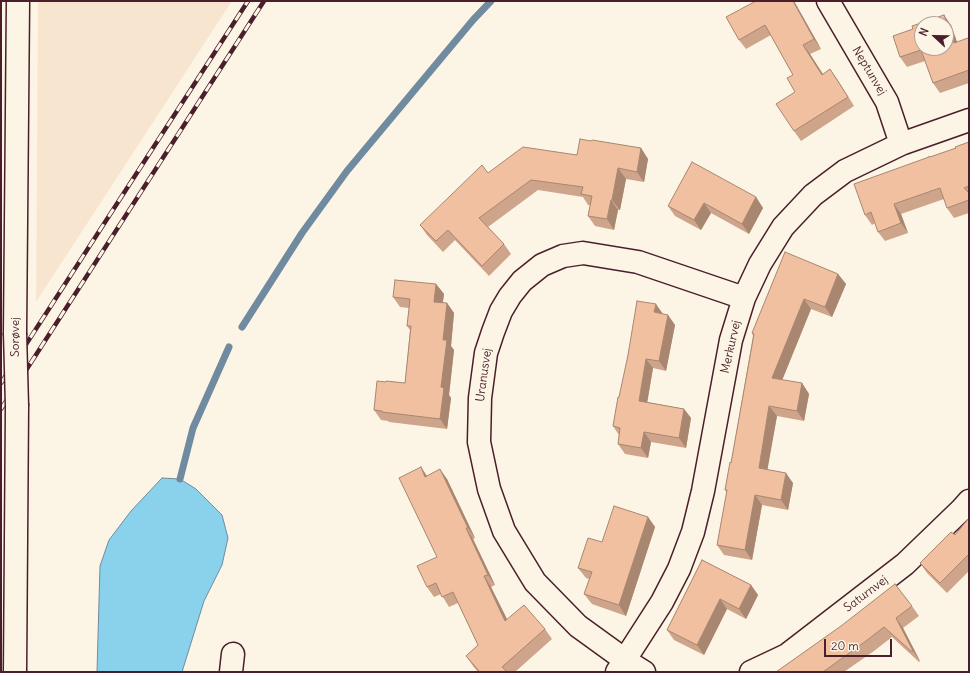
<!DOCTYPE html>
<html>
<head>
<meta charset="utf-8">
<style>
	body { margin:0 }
	#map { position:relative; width:970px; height:673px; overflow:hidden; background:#fcf5e5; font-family:Delius,sans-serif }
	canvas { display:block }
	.frame { position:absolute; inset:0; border:2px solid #4a1f2b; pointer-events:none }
	.north { position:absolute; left:914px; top:16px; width:40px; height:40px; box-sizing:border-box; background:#fcf5e5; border:1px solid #b59f9b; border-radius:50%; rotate:292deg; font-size:11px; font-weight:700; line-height:16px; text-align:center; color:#4a1f2b }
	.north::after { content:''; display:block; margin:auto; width:14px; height:18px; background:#4a1f2b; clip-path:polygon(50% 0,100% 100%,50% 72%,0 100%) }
	.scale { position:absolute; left:824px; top:639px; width:68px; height:18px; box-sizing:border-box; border:2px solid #4a1f2b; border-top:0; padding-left:5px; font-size:12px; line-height:14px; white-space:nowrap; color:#4a1f2b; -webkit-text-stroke:3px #fcf5e5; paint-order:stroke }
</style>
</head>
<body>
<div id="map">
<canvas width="970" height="673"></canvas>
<div class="frame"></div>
<div class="north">N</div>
<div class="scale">20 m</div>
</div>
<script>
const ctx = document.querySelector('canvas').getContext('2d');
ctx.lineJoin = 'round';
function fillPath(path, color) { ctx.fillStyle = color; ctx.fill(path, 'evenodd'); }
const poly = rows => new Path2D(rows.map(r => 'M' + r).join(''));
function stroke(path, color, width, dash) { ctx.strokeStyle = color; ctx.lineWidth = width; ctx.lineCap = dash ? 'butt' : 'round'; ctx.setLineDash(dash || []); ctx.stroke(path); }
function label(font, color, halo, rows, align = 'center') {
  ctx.font = font + ' Delius,sans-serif'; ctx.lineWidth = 3; ctx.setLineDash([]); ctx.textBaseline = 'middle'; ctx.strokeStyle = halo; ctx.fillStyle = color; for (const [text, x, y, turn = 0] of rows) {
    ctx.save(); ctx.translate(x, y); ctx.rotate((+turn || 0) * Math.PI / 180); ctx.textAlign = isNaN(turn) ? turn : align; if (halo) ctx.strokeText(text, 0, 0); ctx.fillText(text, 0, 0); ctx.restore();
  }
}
fillPath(poly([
	[38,1,232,1,36,302]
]), '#f8e5d0');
const water = poly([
	[162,478,180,479,196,489,222,515,228,538,222,565,204,601,182,672,97,672,100,566,109,540,131,511,162,478]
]);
fillPath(water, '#8ad2ec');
stroke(water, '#708a9f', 1);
stroke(poly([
	[242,327,302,233,347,171,473,20,491,1],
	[180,479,193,428,229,347]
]), '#708a9f', 7);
const minor = poly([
	[828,1,887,102,901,144],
	[15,333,18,1],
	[15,672,17,406],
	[231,672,233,654],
	[617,672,662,602,679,569,693,532,703,491,731,340,744,298,760,264,783,227,813,195,845,171,901,144,969,120],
	[644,672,625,660,578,626,535,582,504,531,489,489,479,442,480,398,486,353,493,332,501,311,510,296,522,281,542,265,563,256,583,253,638,262,744,298],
	[751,672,787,655,905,564,961,510,969,501]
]);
stroke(minor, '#4a1f2b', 25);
stroke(minor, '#fcf5e5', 22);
const rail = poly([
	[1,383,248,1],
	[1,409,264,1]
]);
stroke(rail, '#4a1f2b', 4.5);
stroke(rail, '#fcf5e5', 3, [9]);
const minorBridge = poly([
	[15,333,17,406]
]);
stroke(minorBridge, '#4a1f2b', 25, []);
stroke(minorBridge, '#fcf5e5', 22);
fillPath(poly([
	[794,1,821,49,810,54,823,74,830,69,854,106,801,141,794,131,795,92,793,75,771,35,746,49,739,40],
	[951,25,957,42,969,40,969,83,940,93,933,83,925,61,907,67,900,57],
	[969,142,969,213,954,218,947,208,944,199,901,214,908,233,885,241,878,232,875,223,872,225,865,215,930,157,956,148],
	[641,148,648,159,644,182,626,179,620,210,618,210,614,230,595,226,588,216,590,205,588,205,583,197,538,190,488,227,504,244,511,254,489,276,455,240,443,252,427,235,420,225,488,173,577,155],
	[756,197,763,208,749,234,711,213,701,230,675,216,668,206],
	[838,274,846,284,832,317,811,309,782,380,802,383,809,394,804,421,777,416,767,469,793,483,788,510,762,505,752,560,724,555,717,545,727,493,725,490,731,463,753,336,752,333],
	[436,284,444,294,443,303,447,303,454,313,451,346,454,350,449,395,451,398,447,429,389,422,388,421,381,420,374,410,386,382,405,383,410,330,407,326,409,308,400,307,393,297],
	[662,314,668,315,675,325,666,371,653,368,647,402,684,409,691,418,686,448,651,442,648,458,625,454,618,444,619,435,613,426,619,397],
	[421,467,427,476,447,479,475,538,473,539,495,585,491,587,507,620,545,629,552,639,515,672,478,672,473,666,466,656,478,645,458,603,449,607,441,594,434,597,427,587,437,557],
	[648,517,655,527,626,616,592,604,584,594,589,579,586,578,578,568,602,542],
	[969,518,969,571,947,593,927,573,920,563,955,535],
	[702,560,751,585,758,595,746,619,727,609,704,655,674,640,667,630],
	[912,606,919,616,903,628,920,661,919,662,892,637,874,651,844,672,776,672]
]), '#cea58a');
fillPath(poly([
	[793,1,794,1,821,49,814,39],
	[944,15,951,25,961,53,954,43],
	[803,45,810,54,829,84,822,75],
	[830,69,837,79,854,106,848,97],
	[641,148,648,159,644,182,637,172],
	[618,168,626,179,620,210,612,200],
	[756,197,763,208,749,234,742,224],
	[611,200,618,210,614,230,607,219],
	[704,203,711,213,701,230,694,220],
	[894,204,901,214,908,233,901,223],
	[838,274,846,284,832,317,825,307],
	[436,284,444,294,441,312,434,302],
	[804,299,811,309,779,388,772,378],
	[447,303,454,313,451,346,454,350,449,395,451,398,447,429,440,419,443,340],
	[656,304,663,314,654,312],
	[668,315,675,325,666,371,659,361],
	[646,359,653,368,646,410,639,401],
	[802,383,809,394,804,421,797,411],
	[769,406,777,416,766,478,759,468],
	[684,409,691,418,686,448,679,438],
	[644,432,651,442,648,458,641,448],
	[421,467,428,478,425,477],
	[440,469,447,479,475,538,468,528],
	[786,473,793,483,788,510,781,500],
	[755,495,762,505,752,560,745,550],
	[648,517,655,527,626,616,619,605],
	[466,528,473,539,495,585,488,575],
	[484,576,491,587,513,631,505,621],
	[751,585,758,595,746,619,739,609],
	[720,599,727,609,704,655,697,645],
	[896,618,903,628,920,661,913,651]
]), '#a88670');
const building = poly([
	[756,1,793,1,814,39,803,45,822,75,830,69,848,97,794,131,776,104,795,92,787,78,793,75,765,25,739,40,726,17,756,1],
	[944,15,954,43,968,38,969,41,969,70,933,83,921,50,900,57,893,36,913,29,912,26,944,15],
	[922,24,946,24,946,48,922,48,922,24],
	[580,139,591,141,592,140,641,148,637,172,618,168,612,200,611,200,607,219,588,216,592,196,581,194,583,187,531,180,479,218,504,244,482,266,448,230,436,241,420,225,482,165,488,173,523,147,577,155,580,139],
	[969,142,969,186,964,188,969,193,969,200,947,208,940,188,894,204,901,223,878,232,871,212,865,215,854,184,929,157,929,156,930,157,956,148,955,147,969,142],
	[692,162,756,197,742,224,704,203,694,220,668,206,692,162],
	[785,252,838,274,825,307,804,299,772,378,802,383,797,411,769,406,759,468,786,473,781,500,755,495,745,550,717,545,727,490,725,490,730,462,731,463,754,334,752,333,785,252],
	[395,280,436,284,434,302,447,303,443,340,447,340,441,387,444,388,440,419,382,412,382,411,374,410,377,381,386,382,386,381,405,383,411,326,407,326,410,299,393,297,395,280],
	[637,301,656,304,654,312,668,315,659,361,646,359,639,401,684,409,679,438,644,432,641,448,618,444,620,428,613,426,618,397,619,397,628,355,637,301],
	[421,467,425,477,440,469,468,528,466,528,488,575,484,576,505,621,524,605,545,629,502,667,507,672,480,672,466,656,478,645,453,592,442,597,436,583,427,587,417,566,437,557,399,478,421,467],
	[614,506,648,517,619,605,584,594,592,572,578,568,588,538,602,542,614,506],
	[969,518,969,554,940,583,920,563,951,532,955,535,969,518],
	[702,560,751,585,739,609,720,599,697,645,667,630,702,560],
	[895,584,912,606,896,618,913,651,911,651,884,627,866,641,823,672,776,672,841,626,895,584]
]);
fillPath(building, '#f0c0a0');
stroke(building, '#a88670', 1);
label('12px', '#4a1f2b', '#fcf5e5', [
	["Neptunvej",869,71,59],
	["Sorøvej",16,337,-90],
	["Merkurvej",731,347,-77],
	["Uranusvej",484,375,-82],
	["Saturnvej",866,594,-37]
]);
</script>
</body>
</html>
